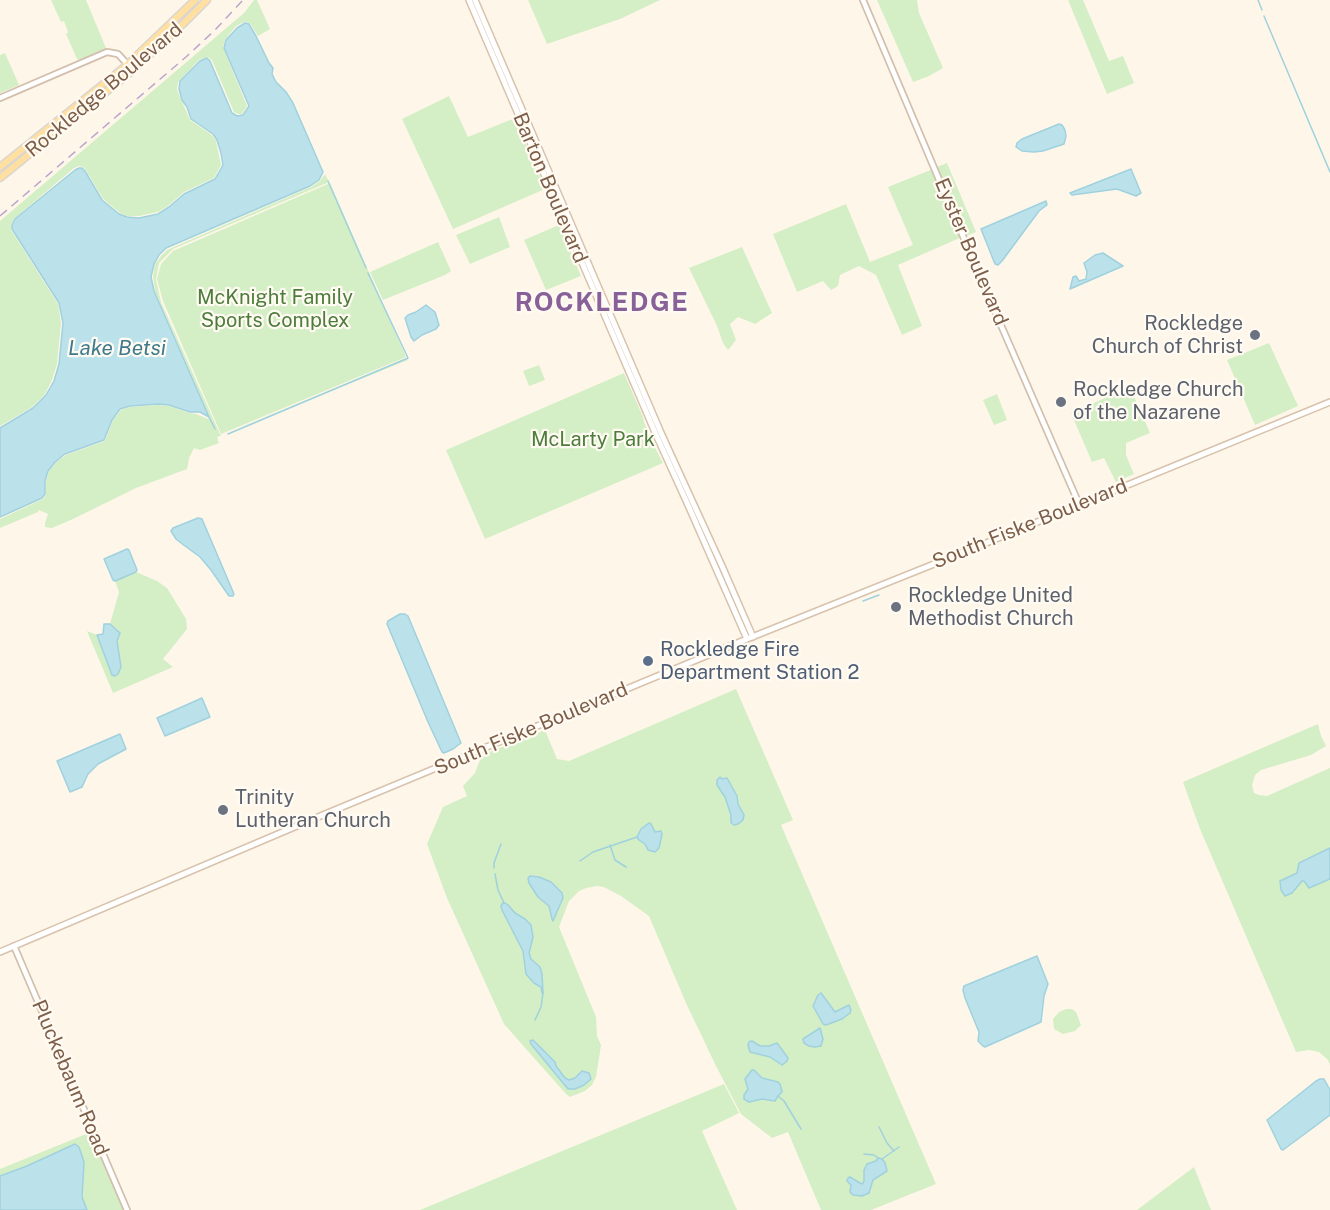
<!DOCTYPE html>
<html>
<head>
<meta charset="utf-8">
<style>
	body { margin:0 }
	canvas { display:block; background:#fef7e9 }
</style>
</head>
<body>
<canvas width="1330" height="1210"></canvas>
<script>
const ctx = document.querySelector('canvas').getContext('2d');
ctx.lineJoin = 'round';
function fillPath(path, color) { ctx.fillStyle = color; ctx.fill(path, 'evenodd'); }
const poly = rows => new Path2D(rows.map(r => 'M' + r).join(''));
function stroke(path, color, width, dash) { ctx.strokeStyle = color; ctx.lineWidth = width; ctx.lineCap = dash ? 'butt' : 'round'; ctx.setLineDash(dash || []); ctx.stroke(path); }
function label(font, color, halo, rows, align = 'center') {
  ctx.font = font + ' "Public Sans",sans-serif'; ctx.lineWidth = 4.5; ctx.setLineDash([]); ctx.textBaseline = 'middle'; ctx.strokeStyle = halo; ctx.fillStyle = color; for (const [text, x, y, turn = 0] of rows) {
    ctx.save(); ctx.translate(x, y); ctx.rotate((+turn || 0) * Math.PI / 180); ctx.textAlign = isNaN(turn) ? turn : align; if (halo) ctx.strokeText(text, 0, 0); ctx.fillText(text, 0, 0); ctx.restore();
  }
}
fillPath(poly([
	[51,0,86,0,106,48,105,49,80,60,77,59,66,34,68,32,64,21,61,22],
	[254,0,257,0,270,29,258,36,250,23,244,22,236,26,231,32,225,40,223,47,247,106,242,114,238,114,234,112,212,60,208,57,199,60,178,82,177,90,190,120,212,135,216,141,221,165,214,178,184,192,168,206,158,212,139,216,127,216,120,213,103,199,86,170,83,167,79,166,74,168,14,219,11,225,11,230,58,304,61,323,57,364,52,380,45,394,32,407,0,426,0,221,244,13],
	[528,0,660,0,620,19,547,44],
	[877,0,917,0,919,13,943,68,929,76,913,82],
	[1068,0,1083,0,1109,61,1123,56,1134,83,1107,94],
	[5,53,19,85,0,93,0,55],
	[449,96,468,137,515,118,545,189,453,229,402,119],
	[947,163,976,232,966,236,937,167],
	[933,169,962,237,898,265,922,326,902,335,876,275,859,266,840,275,838,286,831,290,823,281,797,292,773,234,846,204,870,262,913,245,888,187],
	[325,174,329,182,173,249,159,263,156,280,161,302,220,434,222,435,407,358,408,360,217,437,219,443,200,450,194,448,189,458,187,469,136,488,73,519,52,528,45,527,45,523,48,514,39,510,38,512,0,528,0,519,43,499,46,495,46,481,49,471,56,462,66,455,105,441,113,420,121,410,130,407,158,405,169,406,189,413,196,414,208,419,210,418,155,291,153,276,155,264,161,256,167,250,311,187,320,181],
	[330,183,406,357,221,434,163,301,157,279,161,264,173,251],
	[499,217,510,247,470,264,456,235],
	[559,225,581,276,546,290,524,240],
	[438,242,451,271,445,275,383,300,370,272],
	[742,247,772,313,755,324,738,317,730,324,736,340,728,350,723,343,717,326,689,268],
	[1269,343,1298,406,1255,425,1227,360],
	[539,365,545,380,529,386,523,371],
	[624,373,643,417,644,422,652,442,663,463,485,539,446,450],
	[1130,387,1150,433,1126,443,1126,455,1134,474,1116,482,1104,458,1092,462,1071,413],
	[997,394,1007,420,994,425,983,400],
	[136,572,157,581,167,588,186,619,187,629,163,659,173,667,113,693,87,631,97,635,121,667,117,641,118,630,110,624,119,592,115,581],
	[736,689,793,820,781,825,936,1184,871,1210,821,1210,788,1132,772,1138,741,1114,716,1066,686,1003,649,916,621,896,604,887,597,886,586,888,579,891,569,901,559,927,596,1017,597,1036,601,1045,596,1077,592,1085,585,1091,570,1097,566,1094,504,1024,447,898,427,844,443,807,467,796,463,786,475,773,482,755,545,730,557,759,569,761],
	[1318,724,1321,736,1326,746,1311,755,1261,770,1255,775,1252,785,1254,793,1259,795,1267,796,1330,768,1330,848,1299,862,1297,873,1302,881,1304,881,1309,888,1330,879,1330,1065,1328,1060,1319,1052,1309,1050,1296,1052,1200,829,1183,782],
	[1066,1009,1072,1009,1076,1012,1081,1025,1075,1031,1063,1034,1054,1029,1053,1019,1059,1012],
	[724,1084,739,1113,702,1131,737,1210,420,1210],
	[91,1132,125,1210,87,1210,82,1197,82,1187,84,1172,75,1144,27,1166,0,1176,0,1169],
	[1194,1167,1211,1210,1137,1210]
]), '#d4eec5');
const water = poly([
	[245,23,249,24,256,36,269,63,273,68,272,74,276,82,286,92,293,103,323,172,319,180,310,186,166,248,159,255,154,264,151,277,154,291,209,417,200,412,190,412,169,405,158,404,130,406,120,409,112,420,104,440,65,454,55,462,48,471,45,481,45,494,42,498,0,517,0,428,33,408,46,395,54,381,59,364,63,323,59,303,12,229,12,225,15,219,75,170,79,168,82,168,85,171,102,200,119,214,127,217,139,218,158,214,169,207,184,194,215,179,223,165,221,153,217,140,213,134,191,119,187,107,182,100,179,89,180,81,200,61,207,58,210,61,232,113,237,116,243,115,249,106,224,48,226,40,237,28,245,23],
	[1059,124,1062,125,1065,130,1066,136,1064,144,1043,151,1034,152,1022,151,1016,147,1017,143,1022,139,1059,124],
	[1131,169,1141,193,1136,196,1117,189,1072,195,1070,193,1131,169],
	[1046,201,1047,205,1039,211,1002,261,998,265,995,264,981,229,1046,201],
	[1103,253,1123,266,1070,289,1073,277,1076,276,1079,281,1086,279,1087,272,1084,263,1095,255,1103,253],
	[426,305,435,312,439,325,436,329,422,335,414,341,411,337,405,318,408,315,416,312,426,305],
	[198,518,202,519,234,594,233,596,229,596,211,570,200,557,181,543,176,539,171,531,173,528,198,518],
	[127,549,129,550,137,570,136,572,115,581,113,580,104,559,127,549],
	[400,614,405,614,408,616,461,743,453,749,444,753,442,752,428,722,387,624,388,621,400,614],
	[104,624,110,624,120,633,117,641,121,667,118,674,115,676,112,675,97,635,103,634,104,624],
	[202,698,210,717,165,736,157,718,202,698],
	[120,734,126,749,98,764,88,774,82,787,70,792,57,761,120,734],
	[720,777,722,779,727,778,737,796,738,804,744,815,743,820,738,824,734,825,731,823,731,815,725,797,717,785,717,780,720,777],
	[649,823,651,824,655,832,661,831,662,834,659,848,655,852,648,850,645,844,639,840,637,837,641,829,649,823],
	[1330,848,1330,879,1309,888,1304,881,1302,881,1292,893,1285,896,1281,890,1280,881,1297,873,1299,863,1330,848],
	[530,876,539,877,551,882,562,893,563,898,553,921,552,919,549,906,538,897,529,883,528,878,530,876],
	[503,903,505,903,508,905,515,913,525,919,531,925,533,937,529,953,531,959,540,967,542,974,543,993,542,993,541,987,534,983,526,974,523,951,502,910,501,906,503,903],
	[1037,956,1048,984,1044,996,1041,1022,985,1047,983,1046,978,1041,979,1032,965,998,963,990,964,986,1037,956],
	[821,993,835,1012,849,1005,851,1010,850,1013,842,1019,826,1025,823,1024,813,1006,818,995,821,993],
	[820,1028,823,1039,821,1046,815,1047,809,1046,804,1043,803,1039,820,1028],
	[533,1040,555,1062,556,1066,565,1078,569,1080,575,1078,582,1071,589,1073,591,1079,584,1085,575,1089,568,1089,531,1044,530,1041,533,1040],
	[752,1041,760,1046,769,1046,777,1043,788,1058,787,1061,782,1065,770,1057,750,1052,748,1045,749,1042,752,1041],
	[752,1070,754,1070,762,1078,778,1082,780,1084,782,1092,778,1096,775,1101,762,1099,749,1102,744,1099,744,1095,748,1089,745,1079,752,1070],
	[1320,1079,1324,1079,1330,1090,1330,1115,1283,1150,1281,1149,1267,1120,1316,1081,1320,1079],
	[75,1144,79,1147,84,1162,82,1197,87,1210,0,1210,0,1176,27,1166,75,1144],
	[878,1158,882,1159,885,1163,887,1171,873,1180,869,1193,862,1196,853,1195,850,1192,851,1185,847,1181,848,1178,850,1177,860,1183,862,1184,864,1181,864,1170,867,1164,876,1161,878,1158]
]);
fillPath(water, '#bbe2eb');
stroke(water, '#a0d1de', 1.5);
stroke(poly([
	[1258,0,1262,10],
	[1264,16,1330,172],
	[328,181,366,268],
	[209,417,215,429],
	[228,434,408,358,368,273],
	[863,601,879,595],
	[610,845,615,860,626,867],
	[580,861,593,852,637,837],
	[494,868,494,863,501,844],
	[495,874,498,890,504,903],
	[535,1020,541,1007,543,993],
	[778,1096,784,1101,801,1129],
	[879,1127,887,1143,894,1151],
	[864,1154,874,1155,878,1158],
	[882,1159,899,1147]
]), '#a0d1de', 1.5);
const tertiary = poly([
	[863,0,990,300,1079,504],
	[0,98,107,52,118,54,129,66],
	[14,946,127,1210]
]);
const secondary = poly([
	[469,0,657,437,688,505,747,639],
	[475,0,662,435,722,566,753,637],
	[0,952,318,817,742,641,969,550,1330,402]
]);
const primary = poly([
	[0,167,127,65,195,0],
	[0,178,132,71,183,24,207,0]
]);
stroke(tertiary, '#d3bfad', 8);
stroke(secondary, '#d8c2ac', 8);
stroke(primary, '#ddd5d0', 9);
stroke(tertiary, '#fff', 4.5);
stroke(secondary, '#fff', 5);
stroke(primary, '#ffe0a0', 6);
stroke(poly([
	[0,216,186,57,215,30,243,0]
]), '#bba5cb', 1.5, [9, 6]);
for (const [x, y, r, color] of [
	[1255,335,6,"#6b7280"],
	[1061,402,6,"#6b7280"],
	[896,607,6,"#6b7280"],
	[648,661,6,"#5c6f8a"],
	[223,810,6,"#6b7280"]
]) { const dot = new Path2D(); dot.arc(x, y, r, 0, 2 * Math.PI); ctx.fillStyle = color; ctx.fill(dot); stroke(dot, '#fffaf2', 2); }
label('20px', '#7d5e49', '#fffaf2', [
	["Rockledge Boulevard",104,90,-40],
	["Barton Boulevard",550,188,67],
	["Eyster Boulevard",971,252,67],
	["South Fiske Boulevard",1030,524,-22],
	["South Fiske Boulevard",531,729,-23],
	["Pluckebaum Road",70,1078,67]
]);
label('20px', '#4d7d3c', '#fffaf2', [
	["McKnight Family",275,298],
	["Sports Complex",275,321],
	["McLarty Park",593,440]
]);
label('20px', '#5b616d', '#fffaf2', [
	["Rockledge",1243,324,"right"],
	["Church of Christ",1243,347,"right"],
	["Rockledge Church",1073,390],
	["of the Nazarene",1073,413],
	["Rockledge United",908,596],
	["Methodist Church",908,619],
	["Trinity",235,798],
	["Lutheran Church",235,821]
], 'left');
label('20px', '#4e5e75', '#fffaf2', [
	["Rockledge Fire",660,650],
	["Department Station 2",660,673]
], 'left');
label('italic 21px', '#3d7a8b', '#fffaf2', [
	["Lake Betsi",117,349]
]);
ctx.letterSpacing = '1.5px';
label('bold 26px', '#886198', '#fffaf2', [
	["ROCKLEDGE",602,303]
]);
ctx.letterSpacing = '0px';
</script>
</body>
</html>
